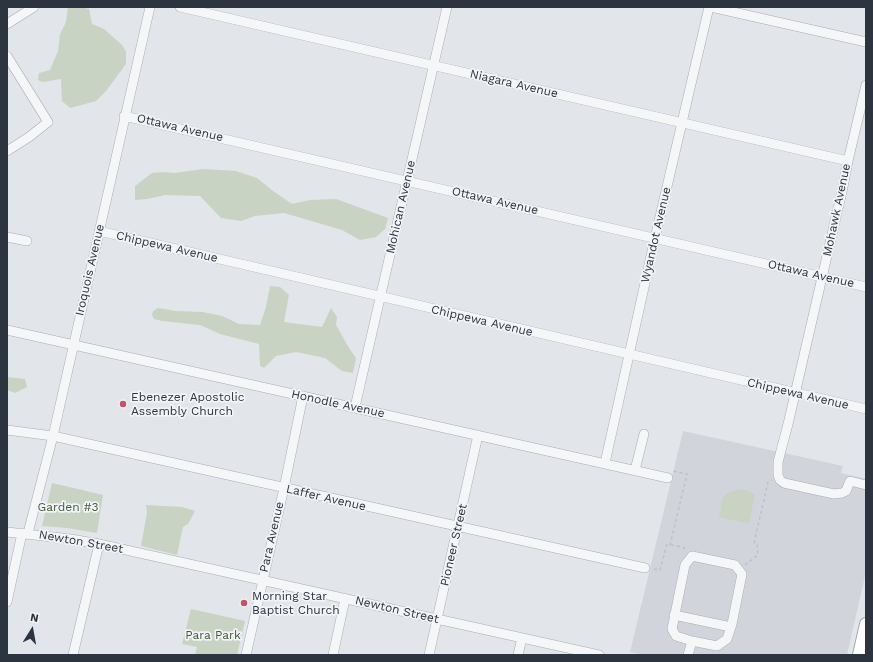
<!DOCTYPE html>
<html>
<head>
<meta charset="utf-8">
<style>
	body { margin:0 }
	#map { position:relative; width:873px; height:662px; overflow:hidden; background:#e2e5e9; font-family:"Work Sans",sans-serif }
	canvas { display:block }
	.frame { position:absolute; inset:0; border:8px solid #2c3440; pointer-events:none }
	.north { position:absolute; left:12px; top:610px; width:40px; height:40px; -webkit-text-stroke:3px #f2f4f7; paint-order:stroke; rotate:11deg; font-size:11px; font-weight:700; line-height:16px; text-align:center; color:#2c3440 }
	.north::after { content:''; display:block; margin:auto; width:14px; height:18px; background:#2c3440; clip-path:polygon(50% 0,100% 100%,50% 72%,0 100%) }
</style>
</head>
<body>
<div id="map">
<canvas width="873" height="662"></canvas>
<div class="frame"></div>
<div class="north">N</div>
</div>
<script>
const ctx = document.querySelector('canvas').getContext('2d');
ctx.lineJoin = 'round';
function fillPath(path, color) { ctx.fillStyle = color; ctx.fill(path, 'evenodd'); }
const poly = rows => new Path2D(rows.map(r => 'M' + r).join(''));
function stroke(path, color, width, dash) { ctx.strokeStyle = color; ctx.lineWidth = width; ctx.lineCap = dash ? 'butt' : 'round'; ctx.setLineDash(dash || []); ctx.stroke(path); }
function label(font, color, halo, rows, align = 'center') {
  ctx.font = font + ' "Work Sans",sans-serif'; ctx.lineWidth = 3.5; ctx.setLineDash([]); ctx.textBaseline = 'middle'; ctx.strokeStyle = halo; ctx.fillStyle = color; for (const [text, x, y, turn = 0] of rows) {
    ctx.save(); ctx.translate(x, y); ctx.rotate((+turn || 0) * Math.PI / 180); ctx.textAlign = isNaN(turn) ? turn : align; if (halo) ctx.strokeText(text, 0, 0); ctx.fillText(text, 0, 0); ctx.restore();
  }
}
fillPath(poly([
	[683,431,843,466,841,473,866,479,866,572,847,655,644,655,630,652]
]), '#d1d5db');
fillPath(poly([
	[68,7,81,7,89,9,92,24,104,29,122,45,126,52,126,64,106,91,96,101,70,108,62,101,61,79,43,82,38,80,39,73,50,70,58,51,60,34,66,22],
	[203,169,236,171,257,178,273,191,292,204,310,200,336,199,388,218,385,229,376,237,360,240,342,230,284,213,255,216,241,221,221,218,200,196,165,195,147,199,135,200,135,186,152,173,163,172,175,173],
	[270,286,280,287,289,295,284,322,322,327,331,308,337,317,336,325,349,348,356,358,353,373,342,371,325,358,296,352,276,356,264,368,260,366,259,344,220,334,200,325,162,321,154,319,152,315,153,311,158,308,176,311,203,312,222,316,239,324,260,325,266,307],
	[7,377,25,379,27,387,15,393,7,390],
	[52,483,103,495,97,533,67,528,42,526],
	[739,489,746,490,755,494,749,524,719,517,722,499,727,493],
	[146,505,182,507,195,511,188,524,183,527,177,555,141,546,147,512],
	[191,609,245,621,237,655,195,655,197,647,182,644]
]), '#c8d3c4');
const minor = poly([
	[180,7,848,161],
	[711,7,866,42],
	[7,24,34,7],
	[7,56,48,122,29,137,7,151],
	[866,85,848,161,843,187,788,424,778,462,778,475,780,480,784,483,834,494,842,493,846,491,850,481,866,485],
	[124,116,866,287],
	[99,231,866,409],
	[7,237,27,241],
	[7,330,668,478],
	[355,407,447,7],
	[7,430,53,436,645,568],
	[605,463,655,238,709,7],
	[635,470,644,434],
	[7,532,71,539,99,544,599,655],
	[28,533,53,436,150,7],
	[7,602,22,533],
	[674,615,731,627],
	[73,655,99,544],
	[246,655,284,488,303,396],
	[333,655,345,599],
	[429,655,478,435],
	[518,655,522,638],
	[688,655,692,641,717,646,727,639,732,624,742,574,735,565,692,556,685,565,672,629,676,636,692,641]
]);
const major = poly([
	[859,655,866,624]
]);
stroke(minor, '#a8acb3', 10);
stroke(major, '#a3aab4', 14);
stroke(poly([
	[671,545,683,547,686,550],
	[745,565,758,555,757,545,754,543,768,482,772,480],
	[654,569,660,570,667,544,670,545,687,474,673,471]
]), '#bdc0c4', 1.5, [3, 3]);
stroke(minor, '#f5f6f8', 9);
stroke(major, '#fff', 12);
for (const [x, y, r, color] of [
	[123,404,4,"#c35366"],
	[244,603,4,"#c35366"]
]) { const dot = new Path2D(); dot.arc(x, y, r, 0, 2 * Math.PI); ctx.fillStyle = color; ctx.fill(dot); stroke(dot, '#f2f4f7', 1.5); }
label('12px', '#2c3440', '#f2f4f7', [
	["Niagara Avenue",514,84,13],
	["Ottawa Avenue",180,128,13],
	["Ottawa Avenue",495,201,13],
	["Mohican Avenue",401,207,-77],
	["Mohawk Avenue",837,210,-78],
	["Wyandot Avenue",656,235,-77],
	["Chippewa Avenue",167,247,13],
	["Iroquois Avenue",90,270,-77],
	["Ottawa Avenue",811,274,13],
	["Chippewa Avenue",482,321,13],
	["Chippewa Avenue",798,394,13],
	["Honodle Avenue",338,404,12],
	["Laffer Avenue",326,498,13],
	["Para Avenue",272,537,-77],
	["Newton Street",81,542,10],
	["Pioneer Street",454,545,-77],
	["Newton Street",397,610,13]
]);
label('12px', '#2c3440', '#f2f4f7', [
	["Ebenezer Apostolic",131,397],
	["Assembly Church",131,411],
	["Morning Star",252,596],
	["Baptist Church",252,610]
], 'left');
label('12px', '#415b3a', '#f2f4f7', [
	["Garden #3",68,507],
	["Para Park",213,635]
]);
</script>
</body>
</html>
